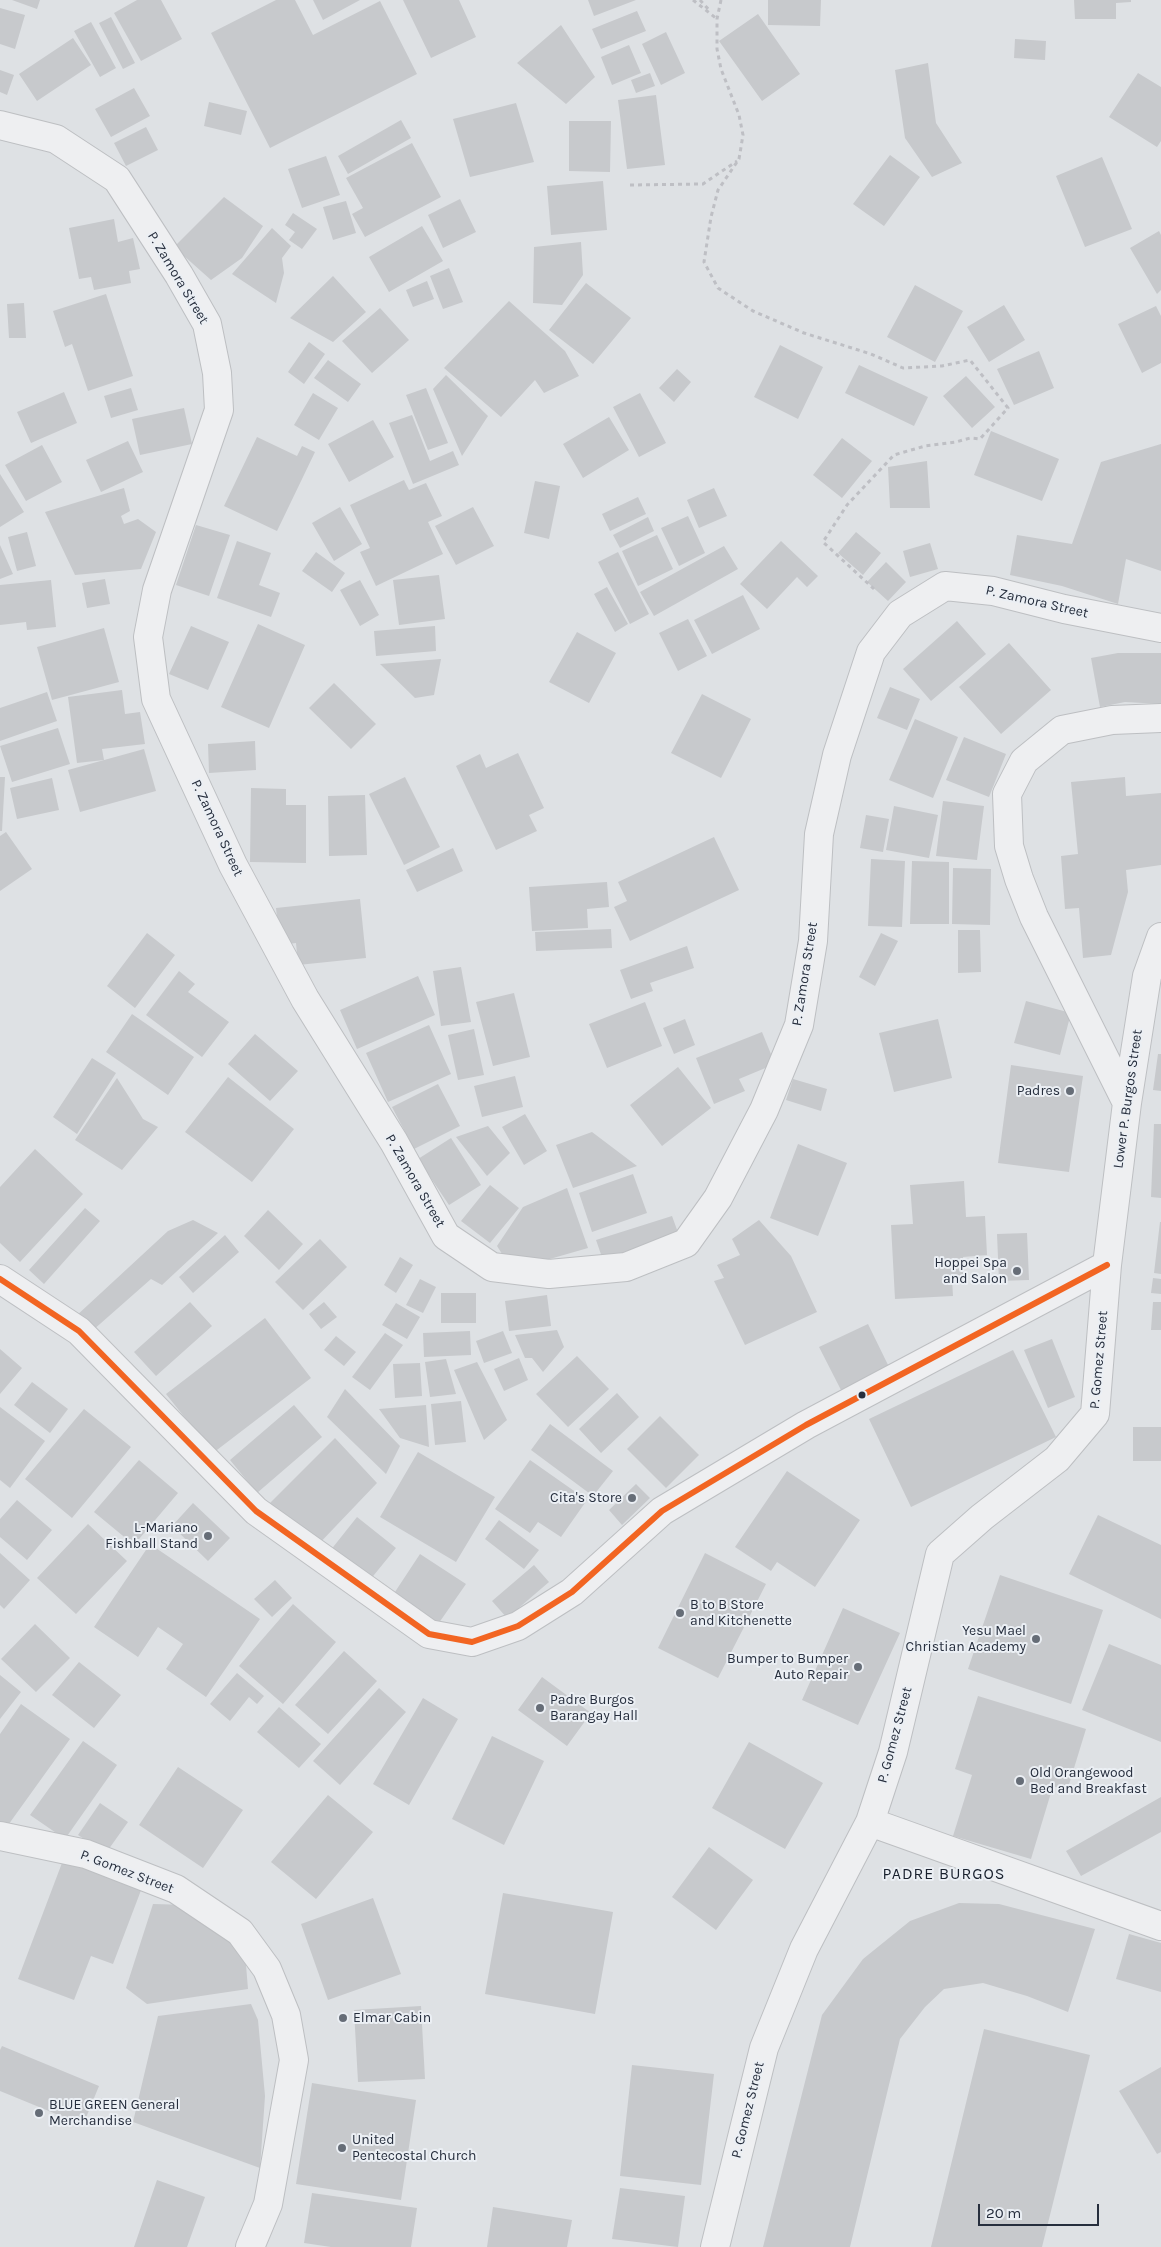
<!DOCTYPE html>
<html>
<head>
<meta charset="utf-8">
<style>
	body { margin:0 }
	#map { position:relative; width:1161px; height:2247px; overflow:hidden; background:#dee1e4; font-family:Karla,sans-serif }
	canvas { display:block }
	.scale { position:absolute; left:978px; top:2204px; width:121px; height:22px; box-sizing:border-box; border:2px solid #262e3d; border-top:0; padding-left:6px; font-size:15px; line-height:18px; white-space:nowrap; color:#262e3d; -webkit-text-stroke:4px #ebeff4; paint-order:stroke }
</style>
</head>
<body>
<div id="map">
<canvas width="1161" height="2247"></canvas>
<div class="scale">20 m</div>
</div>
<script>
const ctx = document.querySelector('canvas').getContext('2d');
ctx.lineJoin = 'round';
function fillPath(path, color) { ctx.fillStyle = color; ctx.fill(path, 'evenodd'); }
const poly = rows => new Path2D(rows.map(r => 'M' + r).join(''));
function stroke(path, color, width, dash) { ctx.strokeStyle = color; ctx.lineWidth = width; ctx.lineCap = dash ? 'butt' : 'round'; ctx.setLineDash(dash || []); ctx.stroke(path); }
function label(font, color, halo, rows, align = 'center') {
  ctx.font = font + ' Karla,sans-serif'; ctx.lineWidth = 4; ctx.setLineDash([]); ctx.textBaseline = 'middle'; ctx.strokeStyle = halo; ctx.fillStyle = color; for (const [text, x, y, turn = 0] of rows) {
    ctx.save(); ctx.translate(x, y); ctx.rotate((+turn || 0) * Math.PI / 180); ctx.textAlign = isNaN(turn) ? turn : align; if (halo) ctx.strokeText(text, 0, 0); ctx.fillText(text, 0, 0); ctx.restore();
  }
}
fillPath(poly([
	[12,0,40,0,37,9],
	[137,0,161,0,182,39,141,61,114,13],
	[276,0,295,0,313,35,380,1,417,74,270,148,211,33],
	[313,0,360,0,323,20],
	[403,0,459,0,476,37,431,58],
	[588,0,636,0,594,16],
	[768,0,821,0,820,26,768,25],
	[1074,0,1131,0,1131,2,1116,3,1116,19,1075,19],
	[0,8,25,15,15,49,0,44],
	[637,11,646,31,601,49,592,29],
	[758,14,800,74,762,101,719,41],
	[111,17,135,63,123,69,99,23],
	[91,22,116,68,100,77,74,31],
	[561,25,595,77,566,104,517,63],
	[666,32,685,73,661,85,642,44],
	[73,38,91,65,37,101,19,74],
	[1015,39,1046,41,1045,60,1014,58],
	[629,45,641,73,612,85,601,57],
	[928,63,936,123,962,163,932,177,905,138,895,70],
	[0,70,14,75,7,95,0,92],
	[650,73,655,86,636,93,631,80],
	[1138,73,1161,87,1161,141,1157,147,1109,117],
	[134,88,150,116,111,137,95,109],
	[656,95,665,165,627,169,618,100],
	[209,102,247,111,241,135,204,126],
	[516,103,534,162,470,177,453,119],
	[401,120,411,138,348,174,338,156],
	[569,121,611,121,610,172,569,171],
	[146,127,158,150,126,166,114,143],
	[412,143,441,197,365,237,352,214,363,208,346,178],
	[890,155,920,177,884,226,853,204],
	[326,156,340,195,302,208,288,169],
	[1102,157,1132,229,1085,247,1056,176],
	[603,181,607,230,551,235,547,186],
	[224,197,263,226,242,258,211,280,174,247],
	[460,199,476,232,443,248,428,215],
	[346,201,356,233,333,240,323,207],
	[293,213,317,229,302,249,289,240,295,232,285,225],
	[114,219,118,242,133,238,140,269,129,271,131,283,94,290,91,277,79,279,69,228],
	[422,226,443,261,389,292,369,257],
	[272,228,291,246,282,258,284,273,276,303,232,274],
	[1159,231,1161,235,1161,290,1157,294,1130,248],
	[581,242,583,275,562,305,533,303,534,247],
	[449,268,463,302,443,309,430,276],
	[333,276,366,312,333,342,290,318],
	[427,281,434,299,413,307,406,290],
	[586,283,631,318,593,364,549,330],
	[915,285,963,311,935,362,887,337],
	[106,294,133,376,88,391,72,344,65,347,53,311],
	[509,301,565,351,579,376,544,393,535,380,501,417,444,368],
	[24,303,26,338,9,338,7,304],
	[1004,305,1025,340,989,362,967,327],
	[1156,306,1161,316,1161,363,1142,373,1118,324],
	[380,308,409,340,372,373,342,341],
	[309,342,325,354,304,384,288,372],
	[780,345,823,367,798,419,754,397],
	[1039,351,1054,388,1014,405,997,369],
	[328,360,361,384,348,402,314,378],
	[859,365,928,397,914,426,845,393],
	[677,369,691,382,674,402,659,388],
	[446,375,488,416,462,456,433,389],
	[966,376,995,407,972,428,943,396],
	[131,388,138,410,111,418,104,396],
	[426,388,448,443,428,450,406,395],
	[64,392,77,423,31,443,17,412],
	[313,393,338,408,319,440,294,425],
	[640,393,666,443,639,457,613,407],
	[184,408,192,444,140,455,132,419],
	[412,415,430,461,453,451,459,465,413,484,389,423],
	[609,417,629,450,583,478,563,444],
	[373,420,394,457,349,482,328,444],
	[991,431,1059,459,1042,501,974,475],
	[257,437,297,456,302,446,315,452,277,531,224,506],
	[842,438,872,461,842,498,813,475],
	[128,441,143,472,101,492,86,460],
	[1161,444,1161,571,1126,559,1118,604,1062,586,1010,575,1017,535,1072,544,1101,462],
	[42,445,62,482,26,501,5,465],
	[927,461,930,508,890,508,888,467],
	[0,474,24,512,0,527],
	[404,480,409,490,426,483,442,516,428,522,443,554,376,586,360,552,370,548,350,505],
	[535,481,560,486,549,539,524,533],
	[124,488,130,511,121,516,124,524,138,519,156,532,141,569,75,575,45,512],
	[714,488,727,516,699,528,687,500],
	[638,497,646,514,610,531,602,514],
	[340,507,362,544,334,561,312,523],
	[473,507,494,546,456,565,435,526],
	[688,516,705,553,679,566,661,528],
	[648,517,654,531,620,548,613,535],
	[196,525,230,535,209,596,176,585],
	[27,532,36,566,17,571,8,537],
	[856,532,881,553,863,575,838,553],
	[657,535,673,569,638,586,622,551],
	[237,541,271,553,259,585,280,593,271,617,217,598],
	[781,541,818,576,807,587,797,577,767,609,740,584],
	[930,543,938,569,910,577,903,551],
	[0,545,13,574,0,579],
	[724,546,738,569,654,616,640,592],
	[316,552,345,573,332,592,302,571],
	[618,552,649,614,630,624,598,562],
	[886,562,906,582,888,601,867,582],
	[439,575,445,619,399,625,393,580],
	[105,579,110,604,87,608,82,583],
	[51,580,56,627,27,630,26,622,0,625,0,585],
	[360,580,379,615,360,626,340,590],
	[607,587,628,624,615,632,594,594],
	[743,595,760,629,712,654,694,620],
	[688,619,707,656,678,671,659,633],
	[957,621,986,654,931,701,903,669],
	[258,624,305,645,269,728,221,707],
	[191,626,229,642,208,690,169,674],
	[435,626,436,651,376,656,374,631],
	[104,628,119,682,52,700,37,647],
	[577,632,616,653,589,703,549,682],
	[1009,643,1051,690,1001,734,959,687],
	[1118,653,1161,653,1161,704,1125,702,1100,707,1091,658],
	[441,659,434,695,415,698,380,664],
	[334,683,376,724,351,749,309,708],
	[890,687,920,699,907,730,877,718],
	[122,690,125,714,140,712,145,744,102,749,104,760,77,763,68,697],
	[47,692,57,721,0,741,0,708],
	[702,694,751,719,721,778,671,753],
	[915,719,958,737,933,798,889,780],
	[58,728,70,764,12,782,0,746],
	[964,737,1006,754,989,797,946,780],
	[255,741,256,770,209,773,208,744],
	[144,749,156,791,80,812,68,770],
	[518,753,544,808,529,815,537,831,496,850,456,766,480,754,486,768],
	[0,777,5,777,2,831,0,831],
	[405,777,440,847,404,865,369,794],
	[1125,777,1126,796,1161,793,1161,865,1126,870,1128,892,1111,955,1083,958,1079,908,1065,909,1061,856,1078,854,1071,782],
	[52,778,59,810,17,819,10,788],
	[251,788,286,789,286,805,306,805,306,863,250,862],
	[365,795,367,855,329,856,328,796],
	[943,801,984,806,977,860,936,856],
	[894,806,938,815,929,858,886,850],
	[866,815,889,819,883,852,860,848],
	[6,832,32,869,0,891,0,836],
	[714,837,739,890,630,941,614,907,627,901,618,882],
	[453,848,463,871,417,892,406,870],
	[871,859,905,861,902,927,868,926],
	[912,861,949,862,949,924,910,924],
	[953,868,991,869,990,925,952,924],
	[607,882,609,907,587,909,588,928,532,931,529,887],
	[360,899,366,958,298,965,296,943,280,945,276,908],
	[611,929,612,948,536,951,535,932],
	[958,930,980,930,981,972,958,973],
	[147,933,175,955,135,1008,107,986],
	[881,933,898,941,875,986,859,977],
	[687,946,694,968,650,983,653,991,631,999,620,970],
	[461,967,471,1022,441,1026,433,971],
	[179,971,195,984,188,992,229,1022,202,1057,146,1015],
	[418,976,435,1015,357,1049,340,1010],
	[514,993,530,1057,493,1066,476,1002],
	[1026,1001,1071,1013,1060,1055,1014,1043],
	[645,1002,662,1046,607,1068,589,1024],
	[132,1014,194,1057,168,1095,106,1052],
	[685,1019,695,1045,674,1054,663,1028],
	[938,1019,952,1078,894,1092,879,1033],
	[429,1025,451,1074,388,1102,366,1053],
	[474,1029,484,1075,458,1080,448,1035],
	[762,1032,775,1064,739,1079,745,1091,714,1104,696,1058],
	[255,1034,298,1071,270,1101,228,1064],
	[1158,1054,1161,1054,1161,1091,1153,1090],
	[92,1058,116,1073,77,1134,53,1117],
	[1011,1065,1083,1076,1069,1172,998,1163],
	[678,1067,711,1108,662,1146,630,1105],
	[515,1076,523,1107,482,1117,474,1086],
	[228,1077,294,1129,252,1182,185,1132],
	[117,1078,143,1119,158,1127,122,1170,75,1140],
	[793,1079,827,1089,821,1111,786,1100],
	[438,1084,460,1126,414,1149,392,1107],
	[525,1114,547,1151,524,1165,502,1127],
	[1154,1124,1161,1124,1161,1198,1151,1197],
	[488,1126,510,1153,487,1176,456,1137],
	[592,1132,637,1166,573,1188,556,1145],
	[451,1138,481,1185,449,1205,418,1159],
	[798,1144,847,1163,818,1236,770,1218],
	[35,1149,83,1194,20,1262,0,1243,0,1187],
	[633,1174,647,1213,592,1232,579,1193],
	[964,1181,966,1217,985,1216,987,1255,963,1257,964,1279,952,1280,953,1296,895,1299,891,1225,913,1224,910,1185],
	[490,1185,519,1208,490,1243,461,1221],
	[567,1188,588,1248,522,1267,504,1257,497,1246,523,1207],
	[85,1208,100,1221,44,1284,29,1270],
	[268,1210,303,1244,279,1270,244,1236],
	[672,1216,680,1238,604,1263,596,1240],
	[193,1220,218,1233,162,1285,151,1279,92,1331,75,1317,168,1231],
	[759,1220,791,1256,817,1312,745,1345,714,1281,724,1278,717,1265,740,1255,732,1239],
	[1160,1222,1161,1222,1161,1274,1154,1273],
	[1027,1233,1029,1280,999,1281,997,1234],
	[225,1235,239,1252,193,1293,179,1277],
	[320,1239,347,1267,303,1310,275,1282],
	[400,1257,413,1265,396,1293,384,1285],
	[1153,1278,1161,1279,1161,1294,1151,1293],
	[420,1279,436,1287,423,1313,406,1305],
	[441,1293,476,1293,476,1323,441,1323],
	[547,1295,551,1326,509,1331,505,1301],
	[190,1302,212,1326,156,1376,134,1352],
	[324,1302,337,1317,321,1329,309,1314],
	[1153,1302,1161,1302,1161,1330,1151,1330],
	[396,1303,420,1317,407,1339,382,1325],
	[265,1318,311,1378,213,1453,166,1394],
	[868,1324,889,1367,841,1390,819,1347],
	[557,1330,564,1347,543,1372,532,1358,525,1358,515,1335],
	[470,1331,471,1355,424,1357,423,1333],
	[503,1331,512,1353,484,1363,476,1341],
	[385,1333,403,1345,370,1390,352,1377],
	[336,1336,356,1352,344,1366,324,1350],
	[1052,1339,1075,1397,1048,1408,1024,1350],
	[0,1349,22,1368,0,1394],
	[1013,1350,1056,1437,911,1507,869,1419],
	[577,1356,609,1389,568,1427,536,1394],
	[519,1358,528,1380,504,1391,494,1369],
	[446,1359,456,1394,430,1397,425,1362],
	[477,1362,507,1420,484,1440,454,1370],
	[420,1363,422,1396,395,1398,393,1364],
	[32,1382,68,1409,50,1433,14,1405],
	[345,1389,400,1446,386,1474,327,1417],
	[617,1393,639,1417,601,1453,579,1429],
	[461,1401,466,1442,435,1445,431,1404],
	[294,1405,322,1437,257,1493,230,1460],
	[426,1405,429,1447,400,1438,379,1409],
	[0,1407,45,1441,10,1488,0,1480],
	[84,1409,131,1447,72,1518,25,1479],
	[660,1416,699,1455,666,1488,627,1449],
	[550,1424,613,1471,593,1496,531,1450],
	[1133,1427,1161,1427,1161,1461,1133,1461],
	[335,1438,377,1483,314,1549,261,1512],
	[418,1452,495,1497,456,1562,380,1517],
	[139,1460,178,1493,134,1545,94,1512],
	[530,1460,587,1500,561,1537,538,1522,530,1533,495,1509],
	[787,1471,860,1520,815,1587,777,1562,771,1571,735,1547],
	[636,1484,650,1498,622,1525,609,1510],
	[17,1500,52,1530,27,1560,0,1537,0,1519],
	[193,1503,230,1538,208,1561,172,1526],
	[1098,1515,1161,1545,1161,1619,1069,1574],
	[357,1517,396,1548,365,1586,326,1556],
	[499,1520,539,1550,524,1569,485,1539],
	[88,1524,127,1561,76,1614,37,1578],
	[150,1544,260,1619,206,1697,166,1669,183,1644,158,1627,138,1657,94,1627],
	[0,1553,30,1580,4,1609,0,1605],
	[705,1553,766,1584,718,1678,658,1648],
	[420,1554,466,1584,434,1630,389,1601],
	[534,1565,549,1582,507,1618,492,1601],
	[1000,1575,1103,1610,1071,1704,968,1669],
	[275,1580,292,1598,272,1617,254,1599],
	[293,1604,336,1642,283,1704,239,1666],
	[843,1608,900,1633,858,1725,802,1700],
	[35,1624,70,1658,36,1692,1,1659],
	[1109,1644,1161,1665,1161,1742,1082,1710],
	[344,1651,377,1681,328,1734,295,1705],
	[79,1662,121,1695,94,1728,52,1695],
	[237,1673,264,1696,257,1704,249,1697,230,1721,210,1704],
	[0,1675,21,1692,0,1719],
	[542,1677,591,1713,567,1746,518,1710],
	[379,1688,406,1712,340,1785,313,1761],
	[978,1696,1086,1729,1067,1791,1053,1786,1031,1859,953,1836,972,1775,955,1769],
	[423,1698,458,1719,409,1805,373,1784],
	[21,1704,70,1739,6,1828,0,1824,0,1734],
	[279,1707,321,1744,299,1768,257,1732],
	[492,1736,544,1761,504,1845,452,1819],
	[83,1741,117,1765,65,1839,30,1815],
	[749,1742,823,1783,785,1849,712,1808],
	[178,1767,243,1810,203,1868,139,1825],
	[328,1795,373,1832,316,1899,271,1862],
	[1161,1797,1161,1832,1081,1876,1066,1851],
	[100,1803,128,1822,106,1853,78,1835],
	[709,1847,753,1880,716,1930,672,1897],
	[65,1855,143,1885,113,1964,91,1956,74,2000,18,1979],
	[503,1893,613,1912,595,2014,485,1994],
	[373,1898,401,1974,328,2000,301,1924],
	[959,1903,999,1904,1095,1929,1068,2012,1027,1996,983,1983,944,1989,925,2007,900,2039,850,2247,763,2247,822,2015,863,1959,910,1921],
	[153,1904,188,1905,245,1953,248,1989,147,2004,126,1988],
	[1129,1934,1161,1943,1161,1992,1116,1979],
	[251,2004,258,2020,265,2096,260,2168,133,2122,158,2016],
	[421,2006,425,2079,358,2082,354,2010],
	[984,2029,1090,2055,1042,2247,931,2247],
	[2,2046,99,2086,83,2125,0,2091,0,2050],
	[632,2065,714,2074,701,2185,620,2176],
	[1161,2067,1161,2152,1157,2154,1119,2091],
	[312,2083,416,2100,401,2200,296,2184],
	[157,2180,205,2197,187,2247,134,2247],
	[620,2188,685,2196,678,2247,612,2239],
	[312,2193,417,2208,411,2247,331,2247,304,2243],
	[493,2207,572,2220,567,2247,487,2247]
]), '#c7c9cc');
const minor = poly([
	[0,125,56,139,117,179,179,275,207,324,217,373,219,410,157,590,148,637,156,699,233,865,305,999,394,1142,446,1236,492,1267,549,1274,626,1267,686,1243,718,1198,764,1110,799,1025,813,941,819,834,837,755,871,652,900,614,945,586,993,591,1064,609,1161,628],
	[1127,1103,1034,917,1019,879,1009,846,1007,794,1024,761,1062,730,1112,720,1161,718],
	[0,1279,79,1331,256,1511,429,1634,472,1642,518,1626,572,1592,662,1511,806,1425,1107,1265],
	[870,1822,1161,1926],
	[0,1836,86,1854,176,1889,240,1932,267,1969,286,2015,294,2060,268,2204,250,2247],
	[715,2247,764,2048,804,1949,870,1822,893,1752,940,1554,982,1517,1057,1459,1095,1414,1107,1265,1127,1103,1147,976,1161,937]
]);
stroke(minor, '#bdbfc2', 30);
stroke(poly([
	[693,0,717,19],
	[700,0,710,11],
	[721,0,717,19,717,49,721,69,739,115,743,135,739,159,718,190,711,217,704,262,718,288,753,311,804,333,871,354,903,368,942,366,970,360,1008,408,980,439,970,438,956,442,925,446,894,455,847,505,823,542,874,589],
	[630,185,703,184,737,161]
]), '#bebfc4', 3, [4, 4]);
stroke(minor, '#eeeff1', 28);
stroke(poly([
	[0,1279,79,1331,256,1511,429,1634,472,1642,518,1626,572,1592,662,1511,806,1425,1107,1265]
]), '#f26522', 6);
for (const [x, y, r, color] of [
	[1070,1091,5,"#666d77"],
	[1017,1271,5,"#666d77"],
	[862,1395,4.5,"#262e3d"],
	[632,1498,5,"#666d77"],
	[208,1536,5,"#666d77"],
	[680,1613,5,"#666d77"],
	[1036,1639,5,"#666d77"],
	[858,1667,5,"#666d77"],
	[540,1708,5,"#666d77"],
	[1020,1781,5,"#666d77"],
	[343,2018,5,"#666d77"],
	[39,2113,5,"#666d77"],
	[342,2148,5,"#666d77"]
]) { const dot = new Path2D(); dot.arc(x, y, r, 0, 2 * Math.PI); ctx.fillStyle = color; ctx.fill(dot); stroke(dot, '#ebeff4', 2); }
label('14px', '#262e3d', '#ebeff4', [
	["P. Zamora Street",178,278,59],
	["P. Zamora Street",1037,602,13],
	["P. Zamora Street",217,828,65],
	["P. Zamora Street",805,974,-81],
	["Lower P. Burgos Street",1128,1099,-82],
	["P. Zamora Street",415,1181,60],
	["P. Gomez Street",1099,1360,-85],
	["P. Gomez Street",895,1735,-75],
	["P. Gomez Street",127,1872,21],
	["P. Gomez Street",748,2110,-76]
]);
label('14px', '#262e3d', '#ebeff4', [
	["Padres",1060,1091],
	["Hoppei Spa",1007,1263],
	["and Salon",1007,1279],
	["Cita's Store",622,1498],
	["L-Mariano",198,1528],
	["Fishball Stand",198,1544],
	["B to B Store",690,1605,"left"],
	["and Kitchenette",690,1621,"left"],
	["Yesu Mael",1026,1631],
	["Christian Academy",1026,1647],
	["Bumper to Bumper",848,1659],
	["Auto Repair",848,1675],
	["Padre Burgos",550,1700,"left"],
	["Barangay Hall",550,1716,"left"],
	["Old Orangewood",1030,1773,"left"],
	["Bed and Breakfast",1030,1789,"left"],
	["Elmar Cabin",353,2018,"left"],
	["BLUE GREEN General",49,2105,"left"],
	["Merchandise",49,2121,"left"],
	["United",352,2140,"left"],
	["Pentecostal Church",352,2156,"left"]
], 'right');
ctx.letterSpacing = '1px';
label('16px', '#18202d', '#ebeff4', [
	["PADRE BURGOS",944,1874]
]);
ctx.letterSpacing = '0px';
</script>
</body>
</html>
